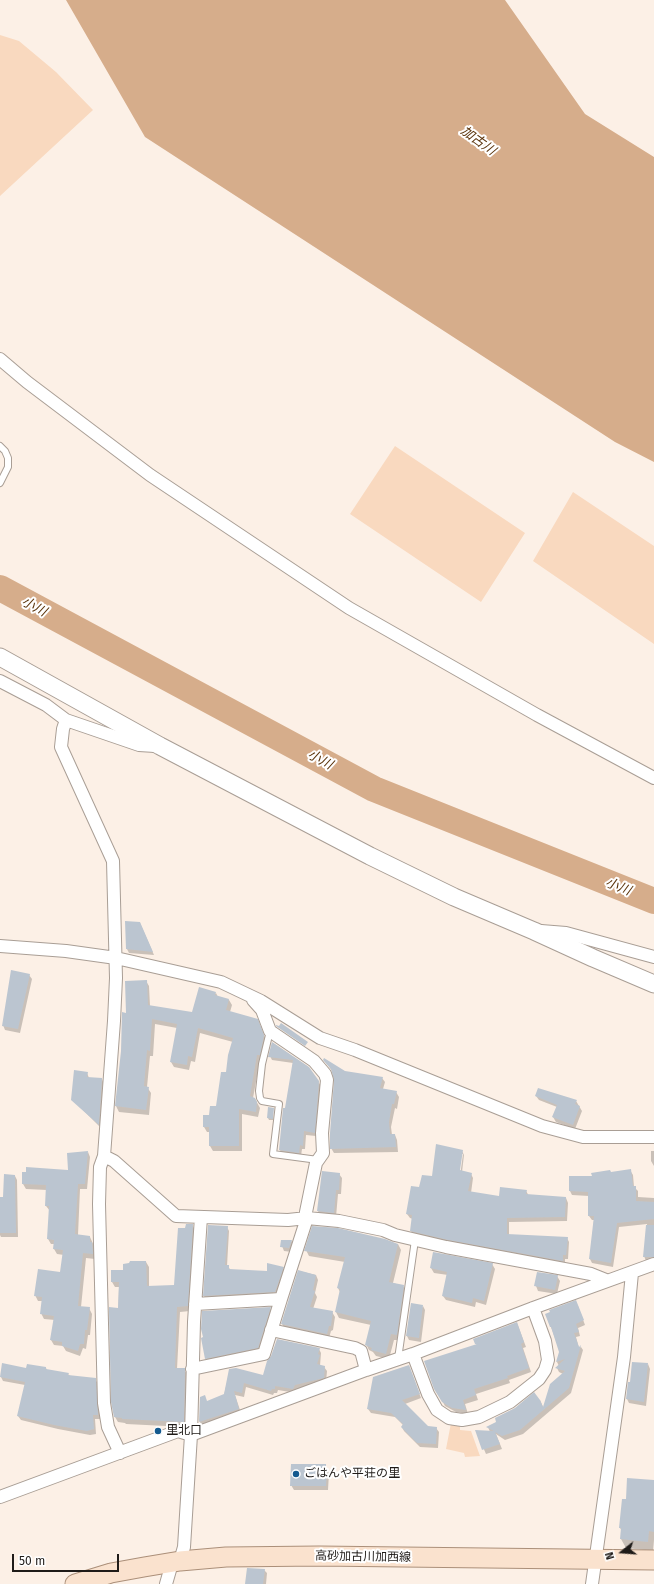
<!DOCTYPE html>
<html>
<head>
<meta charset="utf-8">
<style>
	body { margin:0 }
	#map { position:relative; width:654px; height:1584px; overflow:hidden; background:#fcf0e6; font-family:"Fira Sans",sans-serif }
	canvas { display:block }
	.north { position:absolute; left:602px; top:1532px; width:40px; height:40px; -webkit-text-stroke:3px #fff; paint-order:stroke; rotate:253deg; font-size:11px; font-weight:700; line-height:16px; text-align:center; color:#1f1b18 }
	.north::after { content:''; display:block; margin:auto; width:14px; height:18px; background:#1f1b18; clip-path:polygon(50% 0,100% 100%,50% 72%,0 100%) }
	.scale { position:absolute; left:12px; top:1554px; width:107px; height:18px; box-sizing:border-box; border:2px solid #1f1b18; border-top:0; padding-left:5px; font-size:12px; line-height:14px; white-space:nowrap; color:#1f1b18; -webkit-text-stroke:3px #fff; paint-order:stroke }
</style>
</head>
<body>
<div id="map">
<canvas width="654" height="1584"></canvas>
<div class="north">N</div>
<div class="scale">50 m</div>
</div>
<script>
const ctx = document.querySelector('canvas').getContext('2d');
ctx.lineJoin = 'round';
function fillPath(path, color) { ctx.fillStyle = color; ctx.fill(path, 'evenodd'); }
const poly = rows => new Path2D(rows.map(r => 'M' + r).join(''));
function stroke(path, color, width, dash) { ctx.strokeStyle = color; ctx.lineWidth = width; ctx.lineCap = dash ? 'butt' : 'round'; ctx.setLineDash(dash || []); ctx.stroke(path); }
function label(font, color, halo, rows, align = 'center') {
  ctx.font = font + ' "Fira Sans","Noto Sans JP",sans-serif'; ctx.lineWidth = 4; ctx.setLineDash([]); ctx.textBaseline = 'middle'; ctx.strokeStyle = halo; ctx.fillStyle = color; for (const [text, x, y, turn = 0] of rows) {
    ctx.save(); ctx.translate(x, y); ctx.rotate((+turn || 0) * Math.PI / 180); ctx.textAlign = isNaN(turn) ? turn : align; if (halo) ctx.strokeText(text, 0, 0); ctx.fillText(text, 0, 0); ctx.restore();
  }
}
fillPath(poly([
	[0,35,19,41,56,72,93,110,0,196],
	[395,446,525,533,481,602,350,514],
	[573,492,654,546,654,644,533,561],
	[451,1423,460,1425,460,1430,471,1431,480,1456,465,1457,464,1453,446,1449]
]), '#f9d9bf');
fillPath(poly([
	[66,0,505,0,585,114,654,157,654,462,615,442,145,137]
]), '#d6ad8b');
fillPath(poly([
	[126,922,140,923,154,955,129,953,127,949],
	[29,975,32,979,20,1033,5,1030,3,1025],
	[146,981,149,986,150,1006,193,1013,216,993,218,997,229,1000,232,1005,230,1012,260,1026,267,1042,262,1060,260,1060,253,1098,255,1099,260,1108,258,1117,242,1114,242,1151,213,1151,210,1146,210,1132,207,1132,204,1127,217,1107,227,1073,233,1042,200,1033,195,1062,191,1061,189,1070,174,1067,171,1062,177,1028,155,1024,153,1056,150,1056,147,1087,151,1093,149,1115,119,1112,116,1106,127,1014],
	[273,1043,308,1067,321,1086,316,1136,306,1135,305,1149,302,1149,301,1156,282,1154,280,1150,293,1063,272,1060,270,1056],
	[324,1060,345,1072,382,1078,385,1082,383,1089,396,1092,399,1097,397,1109,395,1108,391,1127,392,1135,395,1135,397,1140,398,1152,334,1153,331,1148,335,1080,333,1072],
	[87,1073,89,1078,102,1079,103,1082,100,1127,72,1099],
	[536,1096,576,1101,582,1111,575,1129,556,1122,553,1117,557,1107,539,1100],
	[273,1109,273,1120,269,1120,268,1118],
	[462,1151,464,1155,462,1172,471,1174,473,1178,471,1193,500,1198,526,1191,529,1196,566,1198,568,1203,567,1221,509,1222,509,1235,567,1238,569,1242,568,1259,565,1259,565,1265,414,1235,411,1231,413,1219,410,1218,407,1214,420,1188],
	[461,1154,463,1154,460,1176,458,1175],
	[651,1151,654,1151,654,1166,651,1161],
	[88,1152,90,1157,87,1189,80,1189,78,1235,90,1237,95,1248,95,1259,86,1258,81,1307,89,1308,92,1314,90,1335,88,1335,86,1349,83,1348,80,1356,66,1351,63,1346,54,1345,51,1340,55,1320,44,1319,41,1313,43,1301,38,1301,35,1295,61,1273,64,1255,57,1254,54,1249,54,1244,51,1244,48,1239,50,1211,46,1206,47,1190,26,1189,23,1184,23,1173,69,1171],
	[630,1170,633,1175,634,1187,638,1191,638,1197,654,1198,654,1261,646,1261,644,1256,647,1224,619,1227,613,1267,592,1263,590,1259,594,1220,592,1220,589,1216,589,1196,572,1195,570,1191,570,1177,593,1177],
	[323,1172,339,1174,342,1178,341,1194,338,1194,336,1217,320,1216,318,1211],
	[15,1176,17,1180,18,1237,1,1237,0,1235,0,1198,4,1198],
	[192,1225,195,1230,190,1311,180,1312,177,1369,184,1369,187,1374,186,1427,126,1424,125,1423,118,1422,115,1417,119,1287,115,1287,112,1282,124,1271,146,1262,149,1267,149,1287,175,1286,186,1230],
	[227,1227,229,1231,227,1266,228,1266,231,1271,268,1272,283,1268,285,1272,278,1296,207,1300,204,1296],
	[292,1241,294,1245,292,1252,284,1251,282,1246],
	[398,1244,401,1250,393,1283,403,1286,407,1291,400,1340,394,1340,389,1359,376,1356,373,1352,369,1350,366,1344,371,1325,339,1318,336,1312,340,1292,338,1288,345,1262,309,1256,306,1250],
	[434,1253,492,1264,495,1269,486,1305,476,1302,475,1307,446,1300,443,1296,448,1275,434,1273,431,1268],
	[299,1271,316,1275,318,1280,315,1293,317,1297,313,1309,332,1312,335,1317,333,1330,331,1331,329,1338,285,1329,282,1324],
	[538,1273,557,1276,560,1281,557,1294,538,1291,536,1286],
	[423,1306,425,1310,421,1342,409,1340,407,1336],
	[578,1306,585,1325,578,1328,580,1336,576,1337,579,1348,581,1347,583,1350,571,1393,523,1434,505,1440,496,1434,502,1449,486,1454,476,1431,490,1432,488,1427,540,1400,544,1409,563,1374,559,1372,557,1368,559,1366,557,1362,560,1352,551,1327],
	[270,1308,272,1312,260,1352,208,1362,206,1358,204,1338],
	[517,1323,526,1347,523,1348,531,1372,509,1380,510,1383,476,1394,478,1400,465,1404,468,1414,456,1412,445,1406,435,1388,477,1345,476,1344],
	[319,1349,321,1353,320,1366,324,1367,327,1371,326,1382,296,1393,278,1390,277,1393,274,1393,273,1395,246,1387,244,1397,235,1395,241,1413,202,1426,200,1422,200,1398,207,1402,224,1395,230,1370,264,1376],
	[648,1364,650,1369,646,1406,629,1403,627,1399,631,1383],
	[409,1366,421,1398,405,1404,428,1427,436,1428,439,1432,438,1448,420,1447,404,1431,402,1427,403,1425,395,1417,371,1413,368,1409],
	[46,1368,47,1370,68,1374,70,1376,95,1379,98,1384,100,1419,95,1419,96,1434,90,1435,58,1429,21,1420,18,1416,25,1385,3,1381,1,1377,27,1369],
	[325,1465,329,1473,328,1490,294,1490,291,1485],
	[654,1482,654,1540,653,1551,626,1548,621,1539,622,1531,620,1528,627,1500],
	[264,1570,267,1573,266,1584,246,1584]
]), '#0003');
stroke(poly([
	[0,588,374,789,654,901]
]), '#d6ad8b', 26);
fillPath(poly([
	[125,921,140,922,153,952,126,949],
	[11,970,30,974,18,1029,2,1026],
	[147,980,148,1005,192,1012,199,987,216,992,215,995,229,999,226,1010,258,1019,264,1035,260,1055,257,1055,250,1096,255,1098,257,1102,256,1112,239,1109,239,1146,209,1146,209,1127,203,1127,203,1115,209,1115,210,1106,216,1106,221,1072,226,1072,228,1055,233,1038,198,1028,192,1057,188,1056,187,1065,170,1062,177,1024,152,1019,150,1051,147,1050,144,1086,149,1087,146,1110,115,1106,121,1051,122,1012,126,1013,125,981],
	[281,1023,308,1042,305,1046,276,1026,276,1025,279,1026],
	[272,1042,309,1067,319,1081,315,1133,304,1131,303,1146,300,1145,299,1153,279,1150,283,1108,285,1108,293,1060,268,1057],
	[324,1058,345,1071,383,1077,380,1088,397,1091,394,1104,392,1104,389,1122,390,1134,395,1134,396,1147,330,1149,330,1133,334,1080,331,1069,323,1060],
	[74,1070,88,1072,87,1077,102,1078,99,1125,71,1100],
	[538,1088,577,1100,575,1104,580,1106,573,1125,552,1117,557,1105,535,1096],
	[268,1107,274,1108,273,1119,267,1118],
	[436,1144,463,1150,460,1170,472,1173,468,1191,499,1196,500,1187,527,1190,526,1194,566,1197,565,1217,507,1218,507,1234,568,1237,566,1255,563,1255,563,1261,448,1240,410,1231,412,1215,406,1214,411,1186,419,1187,422,1175,432,1176],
	[88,1151,85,1184,78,1184,75,1234,90,1236,90,1242,92,1242,93,1254,83,1253,78,1306,90,1307,87,1330,85,1330,84,1344,80,1344,78,1351,62,1346,62,1342,50,1340,54,1316,40,1314,42,1297,34,1296,38,1269,60,1272,63,1250,53,1249,54,1240,47,1239,49,1206,45,1206,46,1185,22,1184,22,1172,26,1172,26,1167,68,1170,67,1153],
	[631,1169,633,1186,636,1186,636,1201,654,1202,654,1219,617,1223,611,1263,589,1259,594,1216,588,1216,588,1192,569,1191,569,1176,592,1176,591,1173,610,1170,611,1172],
	[322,1171,340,1173,339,1190,336,1190,334,1213,317,1211],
	[4,1174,15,1175,16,1233,0,1233,0,1197,3,1197],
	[186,1224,193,1224,188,1306,177,1307,175,1368,185,1368,184,1422,122,1419,122,1418,114,1417,111,1402,109,1311,109,1307,118,1308,119,1282,111,1282,111,1270,123,1270,123,1264,129,1263,130,1261,146,1261,147,1286,174,1285,178,1228,185,1228],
	[208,1225,228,1226,225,1265,229,1265,229,1269,267,1271,267,1263,284,1267,275,1292,203,1296],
	[646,1225,654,1225,654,1257,643,1257],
	[312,1226,338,1228,385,1239,398,1244,389,1282,404,1285,397,1335,391,1334,386,1354,371,1350,372,1348,365,1345,371,1321,335,1312,340,1289,337,1288,345,1257,304,1251],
	[281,1240,292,1240,289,1248,280,1247],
	[433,1252,493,1263,484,1301,473,1298,472,1303,442,1296,447,1272,430,1268],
	[298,1270,316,1275,313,1290,315,1291,310,1307,333,1311,331,1326,329,1326,327,1334,281,1324],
	[537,1272,558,1275,555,1290,534,1286],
	[576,1300,584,1320,576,1324,579,1332,574,1333,579,1347,581,1345,569,1388,520,1430,502,1436,495,1432,500,1444,482,1450,475,1430,494,1431,486,1427,496,1422,495,1418,515,1408,534,1392,540,1400,543,1407,550,1384,565,1371,555,1368,565,1359,556,1362,559,1352,551,1327,550,1327,545,1314,550,1312,549,1310],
	[411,1303,423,1305,419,1338,406,1336],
	[271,1307,258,1348,205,1359,201,1338,203,1337,201,1329,202,1311],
	[517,1322,524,1342,521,1344,529,1368,507,1376,508,1378,474,1389,476,1395,463,1400,466,1410,452,1408,442,1402,434,1389,424,1361,477,1344,475,1344,473,1339],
	[277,1339,320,1348,318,1354,320,1355,317,1364,325,1366,324,1378,295,1385,293,1389,275,1386,275,1389,272,1389,271,1391,244,1383,242,1393,234,1391,239,1409,199,1422,200,1397,205,1395,207,1401,224,1394,229,1369,236,1368,263,1375,267,1361,271,1356],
	[632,1362,648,1363,644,1402,626,1399,628,1382,630,1382],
	[2,1363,26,1368,27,1364,46,1367,46,1369,69,1373,68,1375,96,1378,98,1415,93,1415,94,1429,87,1431,54,1425,17,1416,25,1382,0,1377],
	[409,1365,420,1394,402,1400,428,1426,437,1427,436,1444,417,1443,401,1427,403,1424,391,1413,367,1409,373,1377],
	[291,1464,326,1464,326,1468,327,1468,326,1486,290,1486],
	[627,1478,654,1480,654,1532,649,1531,648,1542,620,1539,621,1528,619,1528,622,1499,626,1499],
	[247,1568,265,1569,263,1584,245,1584]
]), '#bbc5d0');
const lane = poly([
	[0,446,5,451,8,458,8,467,0,483],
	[270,1031,262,1064,259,1091,260,1098,262,1101,279,1104,273,1154,318,1160],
	[398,1359,415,1240]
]);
const street = poly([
	[0,359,27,382,150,475,349,608,537,715,654,778],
	[0,681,46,705,66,720,139,745,155,746],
	[66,720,63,729,61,747,113,861,116,978,114,1021,104,1156,100,1167,99,1204,104,1403,108,1427,120,1453],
	[541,931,566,933,654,957],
	[0,946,66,951,116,958,221,982,261,1001,320,1038,355,1050,542,1126,583,1137,654,1137],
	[253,1000,262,1010,270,1031,314,1061,325,1074,327,1080,322,1133,323,1153,316,1163,306,1212,307,1218,281,1299],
	[104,1156,114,1161,176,1216,288,1220,307,1218,339,1221,383,1230,395,1235,446,1247,591,1274,606,1280],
	[271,1330,355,1348,361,1351,366,1370],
	[413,1354,428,1394,437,1410,449,1418,462,1420,479,1417,510,1402,539,1379,545,1370,548,1360,545,1341,533,1308],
	[192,1369,264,1354,281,1299,195,1304],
	[0,1497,178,1431,191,1435,366,1370,413,1354,533,1308,654,1264],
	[180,1561,184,1547,191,1435,194,1322,201,1217],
	[166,1584,172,1563],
	[592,1584,624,1357,632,1273]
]);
const secondary = poly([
	[0,657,160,746,370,856,454,897,534,931,593,958,654,984]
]);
const primary = poly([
	[75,1584,111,1573,144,1567,180,1561,226,1557,319,1556,654,1560]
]);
stroke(lane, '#a99e95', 8);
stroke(street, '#a99e95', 14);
stroke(secondary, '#a99e95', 19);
stroke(primary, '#ab8f79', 21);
stroke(lane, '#fff', 6);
stroke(street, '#fff', 12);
stroke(secondary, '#fff', 17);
stroke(primary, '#fae2ce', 19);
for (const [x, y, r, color] of [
	[158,1431,4,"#145a8f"],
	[296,1474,4,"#145a8f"]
]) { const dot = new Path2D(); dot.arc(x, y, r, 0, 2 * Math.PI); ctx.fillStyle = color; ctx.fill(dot); stroke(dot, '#fff', 1.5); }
label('12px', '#1f1b18', '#fff', [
	["里北口",166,1431],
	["ごはんや平荘の里",304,1474]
], 'left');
label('12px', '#1f1b18', '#fff', [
	["高砂加古川加西線",363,1557,1]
]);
label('italic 13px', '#5a330a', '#fff', [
	["加古川",478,141,36],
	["小川",34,607,28],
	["小川",320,760,28],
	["小川",618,887,22]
]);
</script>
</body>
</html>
